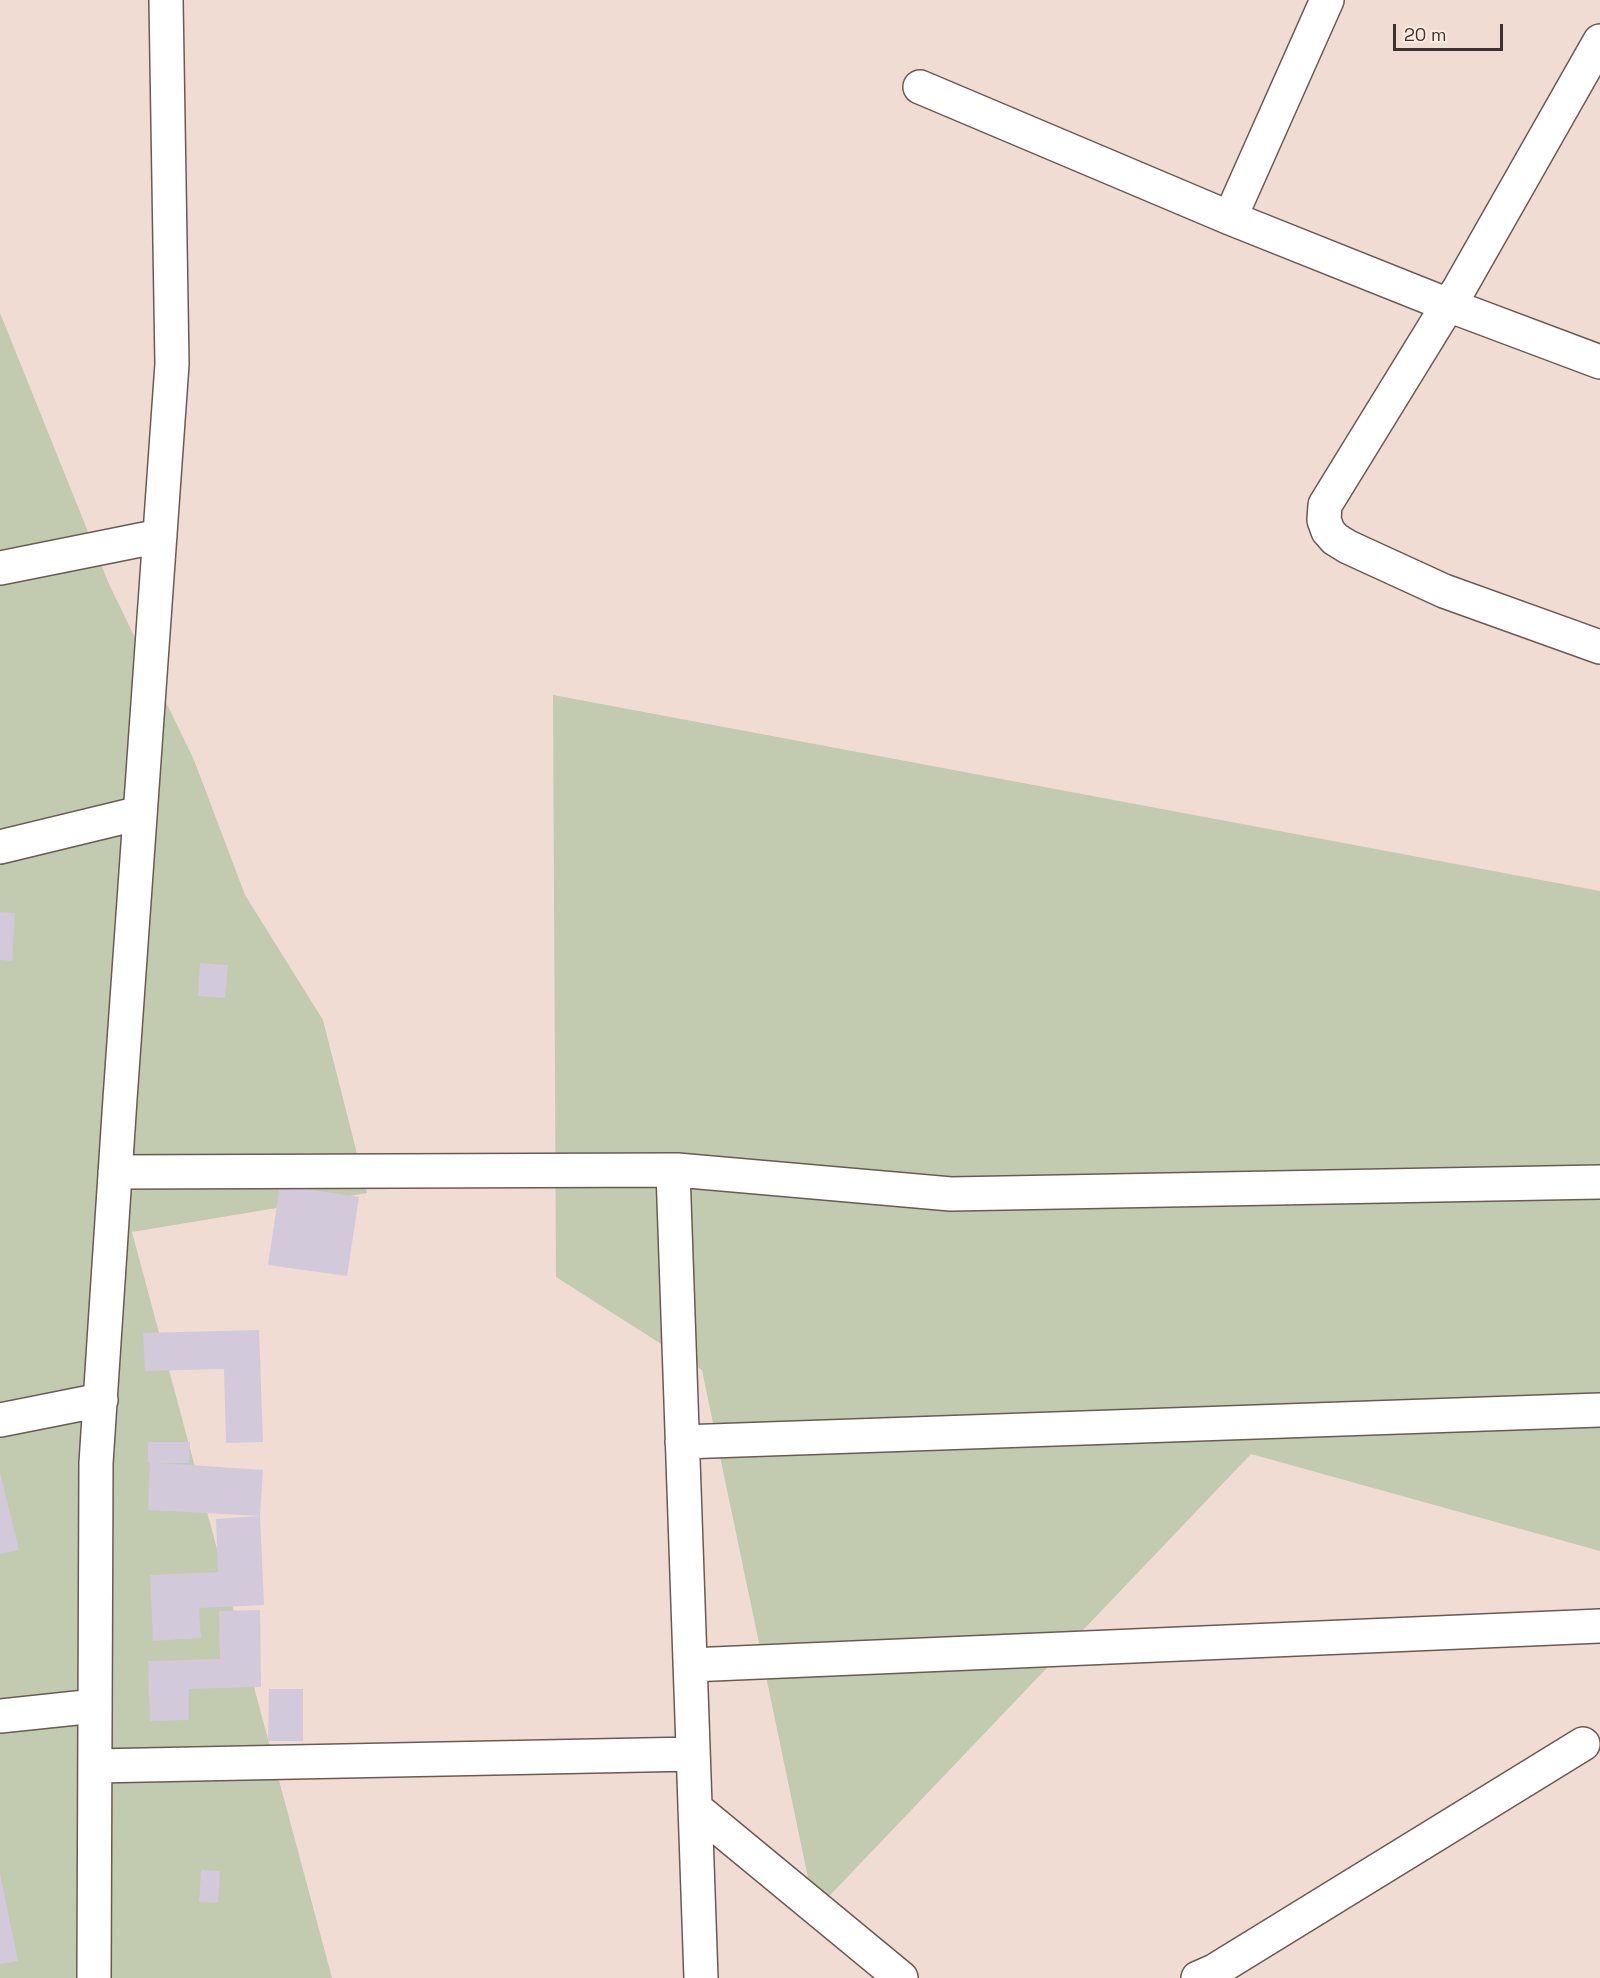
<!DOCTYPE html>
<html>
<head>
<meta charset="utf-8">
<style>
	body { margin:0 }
	#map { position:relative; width:1600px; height:1978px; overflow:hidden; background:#f0dcd3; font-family:"Space Grotesk",sans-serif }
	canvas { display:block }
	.scale { position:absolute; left:1393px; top:24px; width:110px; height:27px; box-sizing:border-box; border:3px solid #3b3330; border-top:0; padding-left:8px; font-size:18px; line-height:21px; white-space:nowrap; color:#3b3330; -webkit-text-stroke:4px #fee9e0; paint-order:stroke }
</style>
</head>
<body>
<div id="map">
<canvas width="1600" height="1978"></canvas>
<div class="scale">20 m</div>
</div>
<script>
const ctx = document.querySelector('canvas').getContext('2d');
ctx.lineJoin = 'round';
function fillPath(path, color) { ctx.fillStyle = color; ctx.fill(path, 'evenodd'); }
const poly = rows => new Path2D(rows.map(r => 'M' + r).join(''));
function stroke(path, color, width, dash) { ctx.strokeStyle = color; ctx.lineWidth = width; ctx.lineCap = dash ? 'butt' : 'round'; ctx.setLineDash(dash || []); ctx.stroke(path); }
fillPath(poly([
	[0,313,109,584,194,760,245,895,323,1020,367,1193,132,1232,332,1978,0,1978],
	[553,695,1600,891,1600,1551,1251,1454,815,1911,702,1370,556,1277]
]), '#c2caaf');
fillPath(poly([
	[0,912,15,913,12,961,0,960],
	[200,963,228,965,225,998,198,996],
	[280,1185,359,1197,347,1276,268,1265],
	[259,1330,263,1442,226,1443,224,1369,145,1371,143,1333],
	[148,1442,190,1442,189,1463,160,1463,263,1470,260,1516,148,1510,150,1463,148,1463],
	[0,1473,19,1550,0,1554],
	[260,1516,264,1605,199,1608,201,1638,153,1641,150,1575,218,1572,216,1519],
	[260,1610,261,1687,189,1689,189,1720,150,1721,148,1661,220,1659,219,1611],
	[269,1689,303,1689,303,1741,268,1741],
	[201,1870,220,1871,218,1903,199,1902],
	[0,1873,18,1961,0,1964]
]), '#d2c9da');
const minor = poly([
	[1600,41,1459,289,1448,305,1600,362],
	[920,87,1230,218,1448,305,1325,505,1324,520,1328,531,1335,539,1348,547,1444,591,1600,647],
	[1230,218,1327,0],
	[0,568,160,536],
	[0,847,140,813],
	[673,1171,701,1978],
	[115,1172,677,1170,951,1194,1600,1182],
	[0,1420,101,1400],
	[682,1442,1600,1410],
	[690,1665,1600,1626],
	[0,1716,95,1706],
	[95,1766,693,1754],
	[695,1808,901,1978],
	[94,1978,96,1463,120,1099,172,364,166,0],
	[1198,1978,1214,1971,1583,1744]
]);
stroke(minor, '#6b5a53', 36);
stroke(minor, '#fff', 33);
</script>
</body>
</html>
